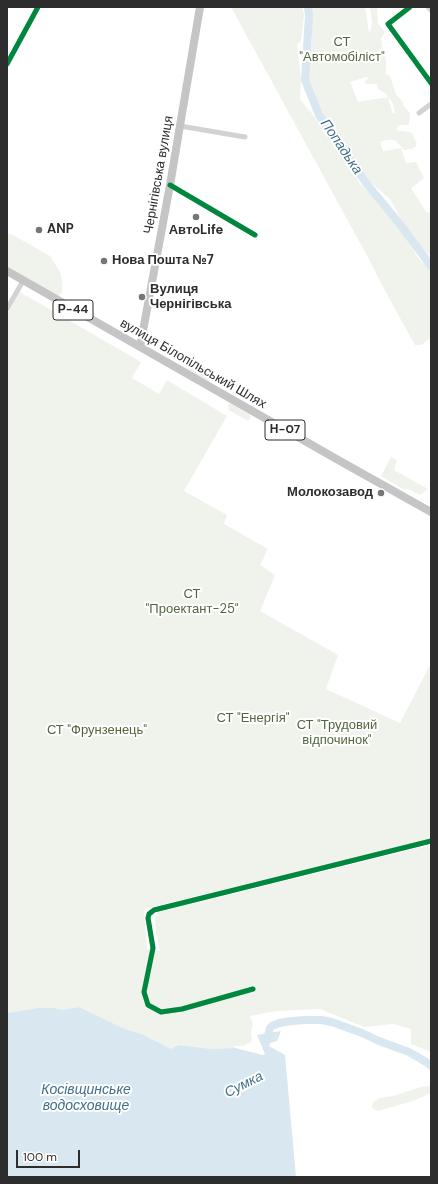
<!DOCTYPE html>
<html>
<head>
<meta charset="utf-8">
<style>
	body { margin:0 }
	#map { position:relative; width:438px; height:1184px; overflow:hidden; background:#fff; font-family:"DM Sans",sans-serif }
	canvas { display:block }
	.frame { position:absolute; inset:0; border:8px solid #2d2d2d; pointer-events:none }
	.scale { position:absolute; left:16px; top:1150px; width:64px; height:18px; box-sizing:border-box; border:2px solid #2d2d2d; border-top:0; padding-left:5px; font-size:12px; line-height:14px; white-space:nowrap; color:#2d2d2d; -webkit-text-stroke:3px #fff; paint-order:stroke }
</style>
</head>
<body>
<div id="map">
<canvas width="438" height="1184"></canvas>
<div class="frame"></div>
<div class="scale">100 m</div>
</div>
<script>
const ctx = document.querySelector('canvas').getContext('2d');
ctx.lineJoin = 'round';
function fillPath(path, color) { ctx.fillStyle = color; ctx.fill(path, 'evenodd'); }
const poly = rows => new Path2D(rows.map(r => 'M' + r).join(''));
function stroke(path, color, width, dash) { ctx.strokeStyle = color; ctx.lineWidth = width; ctx.lineCap = dash ? 'butt' : 'round'; ctx.setLineDash(dash || []); ctx.stroke(path); }
function label(font, color, halo, rows, align = 'center') {
  ctx.font = font + ' "DM Sans",sans-serif'; ctx.lineWidth = 4; ctx.setLineDash([]); ctx.textBaseline = 'middle'; ctx.strokeStyle = halo; ctx.fillStyle = color; for (const [text, x, y, turn = 0] of rows) {
    ctx.save(); ctx.translate(x, y); ctx.rotate((+turn || 0) * Math.PI / 180); ctx.textAlign = isNaN(turn) ? turn : align; if (halo) ctx.strokeText(text, 0, 0); ctx.fillText(text, 0, 0); ctx.restore();
  }
}
fillPath(poly([
	[231,7,302,7,304,14,301,41,297,44,301,79,300,99,339,147,360,184,382,205,395,221,419,259,431,270,431,338,421,345,415,345,390,300,365,252],
	[311,7,365,7,369,33,371,29,372,22,370,7,377,7,378,24,385,32,381,38,382,48,386,61,386,74,390,76,396,94,403,102,403,105,410,113,409,125,400,125,396,129,398,131,403,131,412,133,417,144,416,146,412,149,406,150,404,150,395,140,387,140,380,142,383,151,401,148,406,163,416,162,424,178,411,188,427,213,431,212,431,257,408,232,390,199,369,181,348,153,322,113,307,78,312,40],
	[366,77,369,78,365,81,365,84,377,84,378,89,385,93,392,102,395,113,393,114,388,97,358,102,350,82],
	[7,233,11,234,50,256,60,272,62,281,62,291,61,294,59,296,56,295,7,267],
	[20,292,141,362,132,378,159,394,167,380,227,416,184,491,227,515,224,524,268,549,260,565,275,575,260,611,338,655,326,689,400,723,431,663,431,839,144,909,147,949,160,951,156,933,155,919,158,912,431,845,431,1052,411,1044,411,1029,393,1024,364,1027,320,1009,276,1011,250,1016,253,1024,251,1033,252,1039,251,1042,243,1046,234,1046,235,1048,212,1049,178,1045,171,1049,142,1034,125,1029,79,1007,62,1010,54,1008,38,1008,7,1013,7,315],
	[188,360,192,360,208,369,209,371,209,379,206,380,187,369,185,364],
	[230,403,249,414,251,417,248,421,229,410,228,405],
	[391,457,397,460,394,470,428,489,420,495,408,489,403,489,381,476],
	[431,1086,431,1093,413,1101,378,1111,373,1109,372,1107,373,1102,380,1098,393,1096,421,1087]
]), '#f0f3eb');
fillPath(poly([
	[79,1007,125,1029,142,1034,171,1049,178,1045,212,1049,235,1048,263,1055,265,1054,257,1035,281,1031,277,1041,270,1043,269,1046,285,1055,296,1177,7,1177,7,1013,38,1008,54,1008,62,1010]
]), '#d8e7f0');
stroke(poly([
	[308,7,309,16,305,80,319,115,366,183,399,223,431,266],
	[266,1043,270,1028,272,1026,279,1023,291,1021,306,1020,321,1020,332,1022,362,1033,379,1041,409,1052,426,1062,431,1066]
]), '#d8e7f0', 8);
stroke(poly([
	[410,7,388,24,431,83],
	[428,7,431,10],
	[7,64,38,7],
	[419,113,431,104],
	[180,126,245,137],
	[170,185,255,235],
	[7,309,23,281],
	[253,989,182,1009,161,1012,148,1005,144,992,153,948,148,918,149,914,154,910,431,841]
]), '#d2d2d2', 5);
stroke(poly([
	[7,271,340,461,431,512],
	[140,347,170,185,200,7]
]), '#c5c5c5', 8);
stroke(poly([
	[410,7,388,24,431,83],
	[7,64,38,7],
	[170,185,255,235],
	[253,989,182,1009,161,1012,148,1005,144,992,153,948,148,918,149,914,154,910,431,841]
]), '#00873e', 5);
for (const [x, y, r, color] of [
	[196,217,4,"#767676"],
	[39,230,4,"#767676"],
	[104,261,4,"#767676"],
	[142,297,4,"#767676"],
	[381,493,4,"#767676"]
]) { const dot = new Path2D(); dot.arc(x, y, r, 0, 2 * Math.PI); ctx.fillStyle = color; ctx.fill(dot); stroke(dot, '#fff', 1.5); }
for (const [x, y, w] of [
	[73,310,40],
	[285,430,40]
]) { const box = new Path2D(); box.roundRect(x - w / 2, y - 10, w, 20, 3); ctx.fillStyle = '#fff'; ctx.fill(box); stroke(box, '#2d2d2d', 1); }
label('bold 12px', '#2d2d2d', null, [
	["Р-44",73,310],
	["Н-07",285,430]
]);
label('13px', '#51663c', '#fff', [
	["СТ",342,43],
	["\"Автомобіліст\"",342,58],
	["СТ",192,595],
	["\"Проектант-25\"",192,610],
	["СТ \"Енергія\"",253,719],
	["СТ \"Трудовий",337,726],
	["відпочинок\"",337,741],
	["СТ \"Фрунзенець\"",97,731]
]);
label('13px', '#2d2d2d', '#fff', [
	["Чернігівська вулиця",159,175,-80],
	["вулиця Білопільський Шлях",193,364,30]
]);
label('bold 13px', '#2d2d2d', '#fff', [
	["ANP",47,230],
	["АвтоLife",196,231,"center"],
	["Нова Пошта №7",112,261],
	["Вулиця",150,290],
	["Чернігівська",150,305],
	["Молокозавод",373,493,"right"]
], 'left');
label('italic 14px', '#3f6f8b', '#fff', [
	["Попадька",341,147,56],
	["Сумка",244,1085,-27],
	["Косівщинське",86,1090],
	["водосховище",86,1106]
]);
</script>
</body>
</html>
